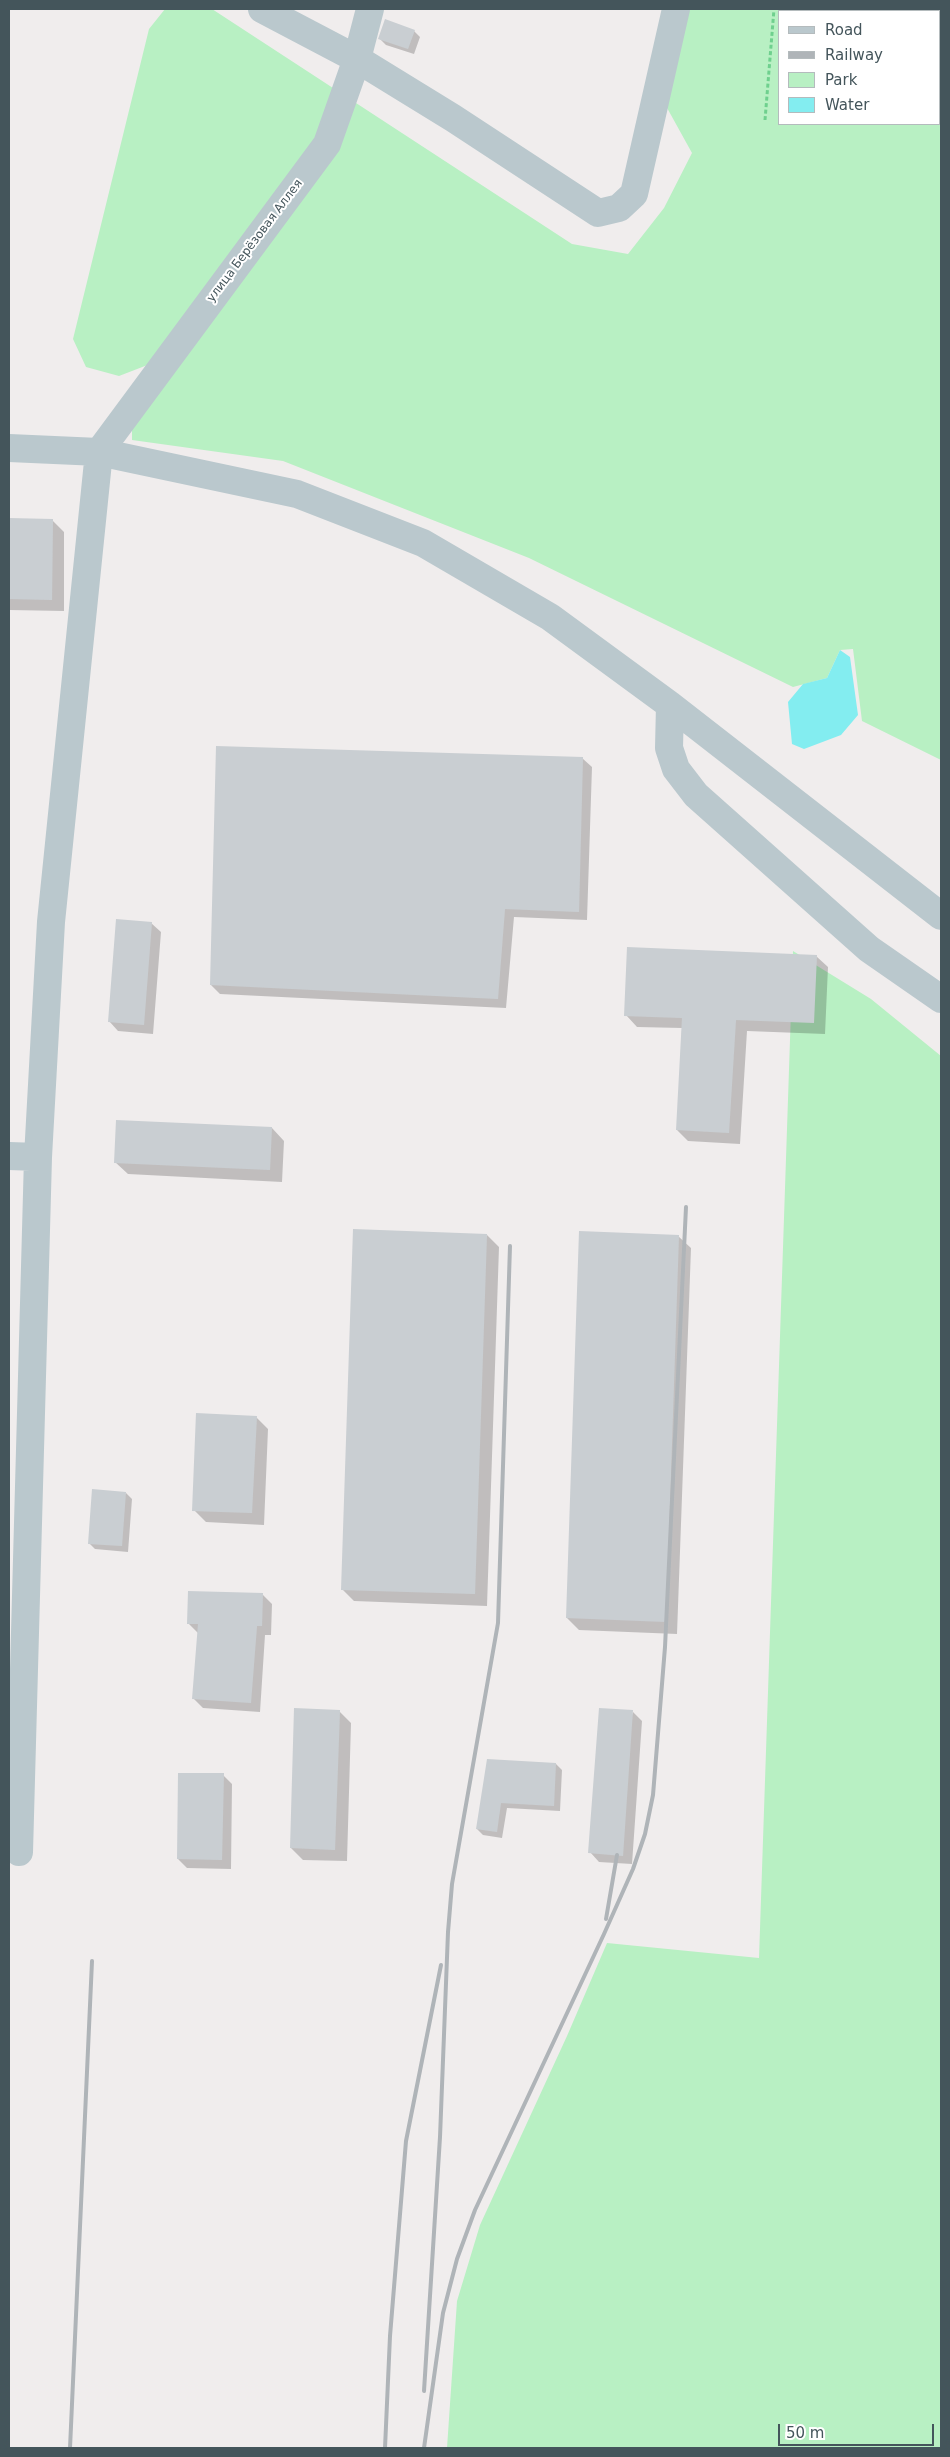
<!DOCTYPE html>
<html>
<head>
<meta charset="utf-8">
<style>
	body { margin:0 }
	#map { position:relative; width:950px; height:2457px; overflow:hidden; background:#f0eded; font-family:"DejaVu Sans",sans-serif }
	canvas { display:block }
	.frame { position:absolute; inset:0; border:10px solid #44555b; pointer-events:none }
	.legend { position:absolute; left:778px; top:10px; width:162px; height:115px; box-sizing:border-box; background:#fff; border:1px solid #b4bbbd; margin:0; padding:6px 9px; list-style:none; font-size:15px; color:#44555b }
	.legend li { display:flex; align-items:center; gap:10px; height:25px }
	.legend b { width:25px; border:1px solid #b4bbbd }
	.scale { position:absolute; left:778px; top:2424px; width:156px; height:22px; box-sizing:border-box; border:2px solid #44555b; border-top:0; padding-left:6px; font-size:15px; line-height:18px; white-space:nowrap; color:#44555b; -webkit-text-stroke:4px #fff; paint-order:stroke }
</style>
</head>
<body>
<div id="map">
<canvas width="950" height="2457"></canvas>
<div class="frame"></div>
<ul class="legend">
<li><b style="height:6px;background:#bac8cd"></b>Road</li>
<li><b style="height:6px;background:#afb4b8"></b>Railway</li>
<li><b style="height:14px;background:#b8f0c3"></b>Park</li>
<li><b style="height:14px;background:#83edf0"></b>Water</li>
</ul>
<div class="scale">50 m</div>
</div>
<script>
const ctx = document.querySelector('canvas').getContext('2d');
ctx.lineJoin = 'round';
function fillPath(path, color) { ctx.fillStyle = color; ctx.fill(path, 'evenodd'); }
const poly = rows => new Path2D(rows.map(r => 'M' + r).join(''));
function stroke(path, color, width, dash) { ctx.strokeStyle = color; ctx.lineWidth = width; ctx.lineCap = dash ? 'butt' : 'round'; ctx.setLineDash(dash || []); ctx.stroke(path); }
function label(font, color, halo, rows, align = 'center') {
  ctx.font = font + ' "DejaVu Sans",sans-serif'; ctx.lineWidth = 4; ctx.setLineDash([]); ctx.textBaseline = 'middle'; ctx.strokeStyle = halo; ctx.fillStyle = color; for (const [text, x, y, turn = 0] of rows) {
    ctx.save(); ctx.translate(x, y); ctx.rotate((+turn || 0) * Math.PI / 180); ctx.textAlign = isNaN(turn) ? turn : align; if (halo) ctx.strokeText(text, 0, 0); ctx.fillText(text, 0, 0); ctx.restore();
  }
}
fillPath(poly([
	[165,9,212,9,572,244,628,254,664,208,692,153,666,106,687,9,941,9,941,760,862,721,853,649,840,650,827,678,793,687,529,558,283,461,132,440,132,423,189,349,119,376,86,367,73,339,149,29],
	[779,11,939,11,939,124,779,124],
	[793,951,871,999,941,1056,941,2448,447,2448,457,2301,480,2225,567,2036,607,1943,759,1958]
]), '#b8f0c3');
fillPath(poly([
	[840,650,850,657,858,715,841,735,804,749,792,744,788,702,803,684,827,678]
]), '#83edf0');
fillPath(poly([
	[414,31,420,37,414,54,386,45,380,39],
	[9,520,52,520,64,532,64,611,9,610],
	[582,758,592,767,587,920,514,917,506,1008,220,994,211,985],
	[151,923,161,932,153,1034,118,1031,109,1021],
	[816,956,828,967,825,1034,747,1031,740,1144,688,1141,677,1130,682,1028,637,1027,626,1015],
	[272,1128,284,1141,282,1182,128,1174,115,1162],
	[487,1235,499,1247,487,1606,354,1601,342,1589],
	[678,1236,691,1248,677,1634,579,1630,567,1618],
	[256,1417,268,1429,264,1525,206,1522,194,1510],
	[126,1493,132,1499,128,1552,95,1549,89,1543],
	[263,1595,272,1604,271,1635,265,1635,260,1712,203,1708,193,1698,198,1633,188,1623],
	[339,1711,351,1723,347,1861,303,1860,291,1848],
	[633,1712,642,1721,632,1864,599,1862,590,1852],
	[488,1761,556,1764,562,1770,560,1811,507,1808,502,1838,483,1835,477,1829],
	[223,1775,232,1784,231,1869,187,1868,178,1859]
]), '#0003');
fillPath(poly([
	[385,19,415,30,408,49,378,39],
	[9,518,53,519,52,600,9,599],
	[216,746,583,757,579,912,505,909,498,999,210,985],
	[116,919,152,922,144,1025,108,1022],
	[627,947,817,955,814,1023,736,1020,729,1133,676,1130,682,1018,624,1016],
	[116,1120,272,1127,270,1170,114,1163],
	[353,1229,487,1234,475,1594,341,1590],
	[579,1231,679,1235,666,1622,566,1618],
	[196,1413,257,1416,252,1513,192,1511],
	[92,1489,126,1492,122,1546,88,1544],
	[188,1591,263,1593,262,1626,257,1626,251,1703,192,1699,198,1624,187,1624],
	[294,1708,340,1710,335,1850,290,1848],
	[599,1708,633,1710,623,1856,588,1853],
	[487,1759,556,1763,554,1806,501,1803,497,1832,476,1829],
	[178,1773,224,1773,222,1860,177,1859]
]), '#c9ced2');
stroke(poly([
	[765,120,774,9]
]), '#6fd08e', 3, [4, 2.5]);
stroke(poly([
	[262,9,357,59,453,118,598,213,619,208,634,194,676,9],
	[9,448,99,452,297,494,423,543,550,617,670,705,941,916],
	[670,705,669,748,676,769,696,795,869,949,941,999],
	[9,1156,38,1157],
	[19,1852,38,1157,51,922,99,452,327,144,357,59,370,9]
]), '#bac8cd', 28);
stroke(poly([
	[606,1919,617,1855],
	[424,2391,440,2137,448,1932,452,1884,498,1623,510,1246],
	[70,2448,92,1961],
	[385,2448,390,2336,406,2141,441,1965],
	[424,2448,443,2313,457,2259,475,2210,604,1934,633,1869,645,1834,653,1795,665,1647,686,1207]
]), '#afb4b8', 4);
label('12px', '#44555b', '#fff', [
	["улица Берёзовая Аллея",255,241,-53]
]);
</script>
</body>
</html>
